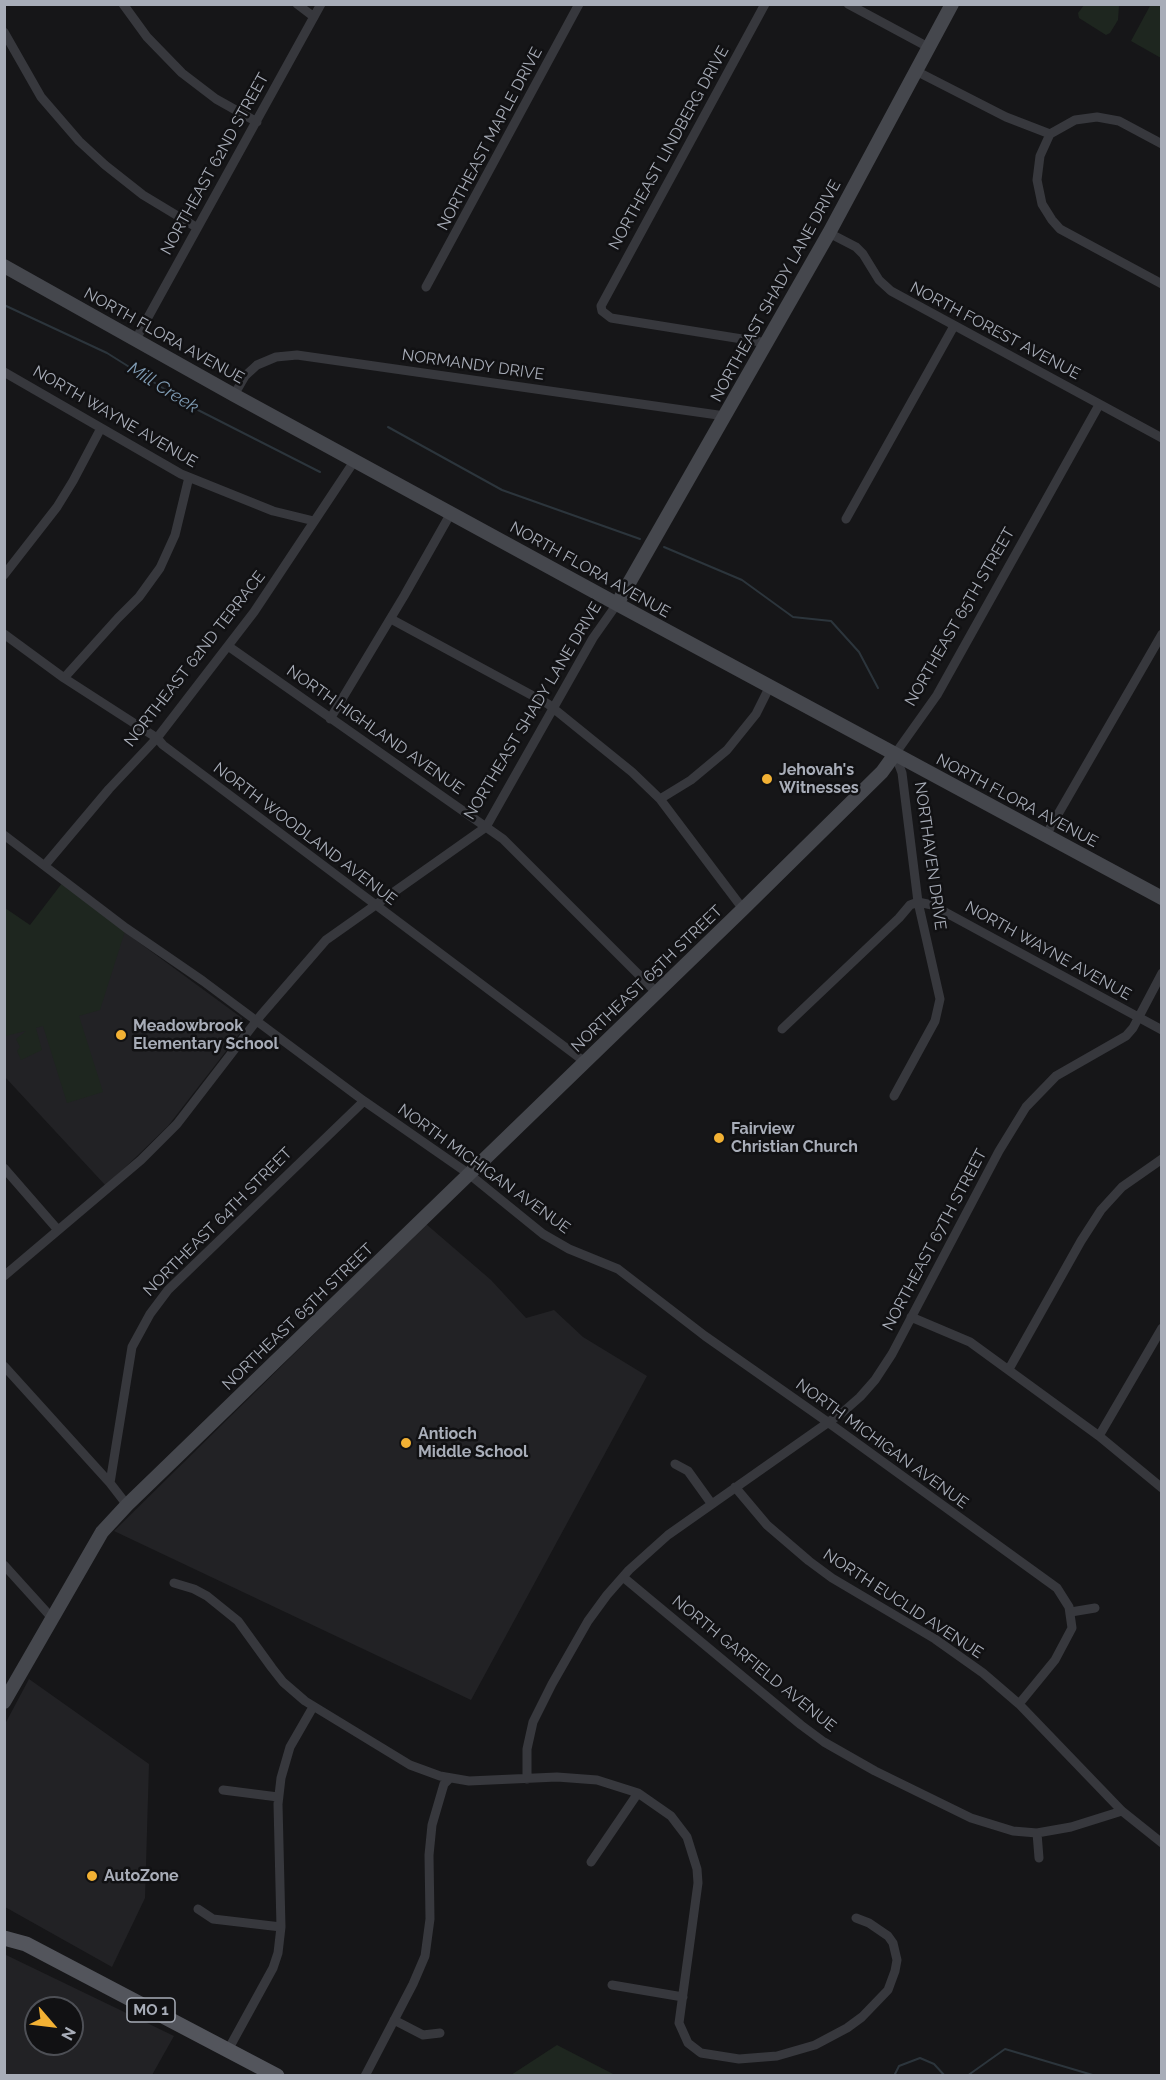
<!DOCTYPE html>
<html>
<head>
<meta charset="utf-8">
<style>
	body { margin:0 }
	#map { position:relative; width:1166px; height:2080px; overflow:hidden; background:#161618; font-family:Raleway,sans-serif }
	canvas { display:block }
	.frame { position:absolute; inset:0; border:6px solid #a8adb8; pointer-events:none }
	.north { position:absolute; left:24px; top:1996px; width:60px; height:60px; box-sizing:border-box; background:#111113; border:2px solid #4d4f55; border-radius:50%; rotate:118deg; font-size:16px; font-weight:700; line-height:24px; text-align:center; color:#a8adb8 }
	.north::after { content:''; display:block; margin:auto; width:21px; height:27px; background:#f2b134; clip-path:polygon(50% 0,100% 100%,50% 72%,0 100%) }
</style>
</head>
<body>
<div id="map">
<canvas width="1166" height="2080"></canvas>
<div class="frame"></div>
<div class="north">N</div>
</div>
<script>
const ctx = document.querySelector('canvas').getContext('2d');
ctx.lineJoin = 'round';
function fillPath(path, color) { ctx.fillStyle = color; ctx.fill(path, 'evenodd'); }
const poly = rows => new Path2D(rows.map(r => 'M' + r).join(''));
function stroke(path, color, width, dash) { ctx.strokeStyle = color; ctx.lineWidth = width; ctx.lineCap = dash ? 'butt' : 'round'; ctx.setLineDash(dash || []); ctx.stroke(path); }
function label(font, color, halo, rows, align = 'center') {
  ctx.font = font + ' Raleway,sans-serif'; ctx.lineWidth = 5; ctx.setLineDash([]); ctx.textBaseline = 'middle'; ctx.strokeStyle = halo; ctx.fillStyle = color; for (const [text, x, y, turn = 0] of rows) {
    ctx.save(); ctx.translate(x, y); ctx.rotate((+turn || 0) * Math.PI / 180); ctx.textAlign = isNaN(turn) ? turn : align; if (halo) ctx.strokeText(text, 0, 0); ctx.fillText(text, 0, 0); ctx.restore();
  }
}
fillPath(poly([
	[62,886,242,1018,244,1028,168,1126,106,1186,5,1077,4,962],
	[426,1224,491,1280,526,1318,554,1310,583,1337,647,1376,471,1700,114,1531],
	[29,1679,149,1764,145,1898,112,1967,5,1907,5,1724],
	[4,1954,174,2036,152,2075,5,2075],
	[36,2008,72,2008,72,2044,36,2044]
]), '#222225');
fillPath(poly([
	[1151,4,1161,5,1161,58,1131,41],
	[1119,5,1118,20,1110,33,1106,35,1079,18,1078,13,1084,5],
	[66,878,126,928,100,1010,79,1016,103,1092,67,1103,43,1026,36,1028,42,1050,21,1060,17,1051,20,1047,16,1039,26,1031,5,1036,5,908,30,925],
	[557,2045,615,2075,511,2075]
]), '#1e261f');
stroke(poly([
	[4,305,107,353,198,410,320,472],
	[388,427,502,490,640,539],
	[664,547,742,580,793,617,831,621,859,652,878,688],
	[894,2076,899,2066,920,2058,934,2064,945,2076],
	[967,2076,1005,2049,1096,2076]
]), '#2c353c', 2);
stroke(poly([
	[123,4,147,37,182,73,216,99,257,122],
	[297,4,314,17],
	[765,4,601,306,602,311,611,318,767,343],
	[848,4,928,47],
	[4,32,41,97,79,141,105,165,143,195,196,227],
	[916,71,1006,117,1050,134],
	[1050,134,1040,156,1037,180,1042,204,1052,220,1060,229,1162,284],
	[1050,134,1075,120,1097,117,1119,121,1162,144],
	[829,233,856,247,863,254,879,280,891,291,1162,438],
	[426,287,579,4],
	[136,339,321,4],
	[4,372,181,474,273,511,314,521],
	[234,395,245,376,257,365,276,357,297,355,725,416],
	[846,519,954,326],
	[4,575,57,507,73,481,101,428],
	[391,619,548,704,632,772,660,799,743,909],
	[4,634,64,678,157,738,163,745,585,1062],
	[228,646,503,839,657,993],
	[64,678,118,618,139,597,160,568,175,535,189,477],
	[330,719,404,596,451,513],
	[660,799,691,780,727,750,756,714,770,686],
	[4,835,126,928,203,981,364,1101,469,1174,543,1234,569,1249,618,1269,705,1336,829,1423,1057,1588,1069,1607,1072,1628,1055,1660,1019,1704],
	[1046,835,1162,634],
	[45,865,109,789,157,738,254,612,355,460],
	[782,1029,899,918,910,905,918,902,932,905,1162,1030],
	[894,1096,935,1021,940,999,918,902,902,773,895,754,937,695,1099,405],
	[4,1168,58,1230],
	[4,1276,141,1160,177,1124,261,1015,326,940,486,827,593,638,617,604],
	[911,1317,970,1342,1099,1436,1162,1488],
	[4,1366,110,1483],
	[1009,1369,1081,1241,1101,1210,1122,1187,1162,1159],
	[1099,1436,1162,1328],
	[675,1464,688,1471,711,1503],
	[735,1487,767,1525,809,1561,832,1578,935,1639,983,1673,1019,1704,1122,1811,1162,1843],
	[127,1505,110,1483,132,1347,150,1314,168,1290,364,1101],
	[4,1565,52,1618],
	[623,1577,801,1725,824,1742,875,1771,971,1818,1013,1831,1037,1833,1071,1827,1122,1811],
	[174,1583,194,1589,207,1596,238,1621,272,1668,283,1682,305,1701,410,1765,440,1776,469,1781,557,1777,597,1780,638,1793,671,1816,687,1837,697,1869,698,1883,679,2023,688,2043,701,2053,739,2059,777,2056,815,2045,847,2028,862,2017,888,1990,895,1971,897,1960,893,1943,888,1936,869,1923,856,1918],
	[1071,1612,1095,1608],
	[527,1779,527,1749,533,1722,552,1684,588,1621,607,1595,629,1570,668,1535,843,1412,860,1397,875,1380,892,1354,999,1151,1026,1107,1056,1076,1126,1036,1133,1028,1162,973],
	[223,1790,278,1797],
	[1037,1833,1039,1858],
	[591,1862,638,1793],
	[198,1909,213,1919,281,1927],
	[612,1985,683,1997],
	[394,2020,423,2035,440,2033],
	[228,2050,273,1968,278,1953,281,1927,278,1804,281,1778,290,1747,313,1707],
	[365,2076,413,1984,425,1956,430,1919,429,1855,432,1825,444,1784,450,1778]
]), '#37383d', 9);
stroke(poly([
	[4,266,234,395,617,604,1162,898],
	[617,604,829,233,952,4],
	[4,1702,102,1532,127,1505,743,909,882,772,895,754]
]), '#45474d', 14);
stroke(poly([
	[4,1938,26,1944,277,2076]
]), '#53555c', 15);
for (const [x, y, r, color] of [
	[767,779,6,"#f2b134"],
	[121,1035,6,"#f2b134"],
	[719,1138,6,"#f2b134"],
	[406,1443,6,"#f2b134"],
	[92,1876,6,"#f2b134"]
]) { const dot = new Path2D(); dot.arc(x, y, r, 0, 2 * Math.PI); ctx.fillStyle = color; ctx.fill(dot); stroke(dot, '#111113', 2); }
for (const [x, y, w] of [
	[151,2010,48]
]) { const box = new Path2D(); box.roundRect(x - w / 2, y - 12, w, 24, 4.5); ctx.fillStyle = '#111113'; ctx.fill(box); stroke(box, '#a8adb8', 1.5); }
label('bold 15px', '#a8adb8', null, [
	["MO 1",151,2010]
]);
label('16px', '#a8adb8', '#111113', [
	["NORTHEAST MAPLE DRIVE",490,139,-62],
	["NORTHEAST LINDBERG DRIVE",669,148,-61],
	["NORTHEAST 62ND STREET",215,164,-61],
	["NORTHEAST SHADY LANE DRIVE",776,291,-61],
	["NORTH FOREST AVENUE",995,331,28],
	["NORTH FLORA AVENUE",164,336,29],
	["NORMANDY DRIVE",473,365,8],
	["NORTH WAYNE AVENUE",115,417,30],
	["NORTH FLORA AVENUE",590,570,29],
	["NORTHEAST 65TH STREET",960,617,-60],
	["NORTHEAST 62ND TERRACE",195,659,-52],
	["NORTHEAST SHADY LANE DRIVE",533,711,-59],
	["NORTH HIGHLAND AVENUE",375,730,35],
	["NORTH FLORA AVENUE",1017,801,28],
	["NORTH WOODLAND AVENUE",305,834,37],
	["NORTHAVEN DRIVE",930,856,82],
	["NORTH WAYNE AVENUE",1048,951,29],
	["NORTHEAST 65TH STREET",647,979,-44],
	["NORTH MICHIGAN AVENUE",484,1169,36],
	["NORTHEAST 64TH STREET",218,1222,-45],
	["NORTHEAST 67TH STREET",935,1240,-62],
	["NORTHEAST 65TH STREET",298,1317,-44],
	["NORTH MICHIGAN AVENUE",882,1444,36],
	["NORTH EUCLID AVENUE",903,1604,33],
	["NORTH GARFIELD AVENUE",754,1664,39]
]);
label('bold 16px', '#a8adb8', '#111113', [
	["Jehovah's",779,770],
	["Witnesses",779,788],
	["Meadowbrook",133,1026],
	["Elementary School",133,1044],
	["Fairview",731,1129],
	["Christian Church",731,1147],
	["Antioch",418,1434],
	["Middle School",418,1452],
	["AutoZone",104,1876]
], 'left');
label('italic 18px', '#7f9bb3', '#111113', [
	["Mill Creek",163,388,32]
]);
</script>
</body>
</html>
